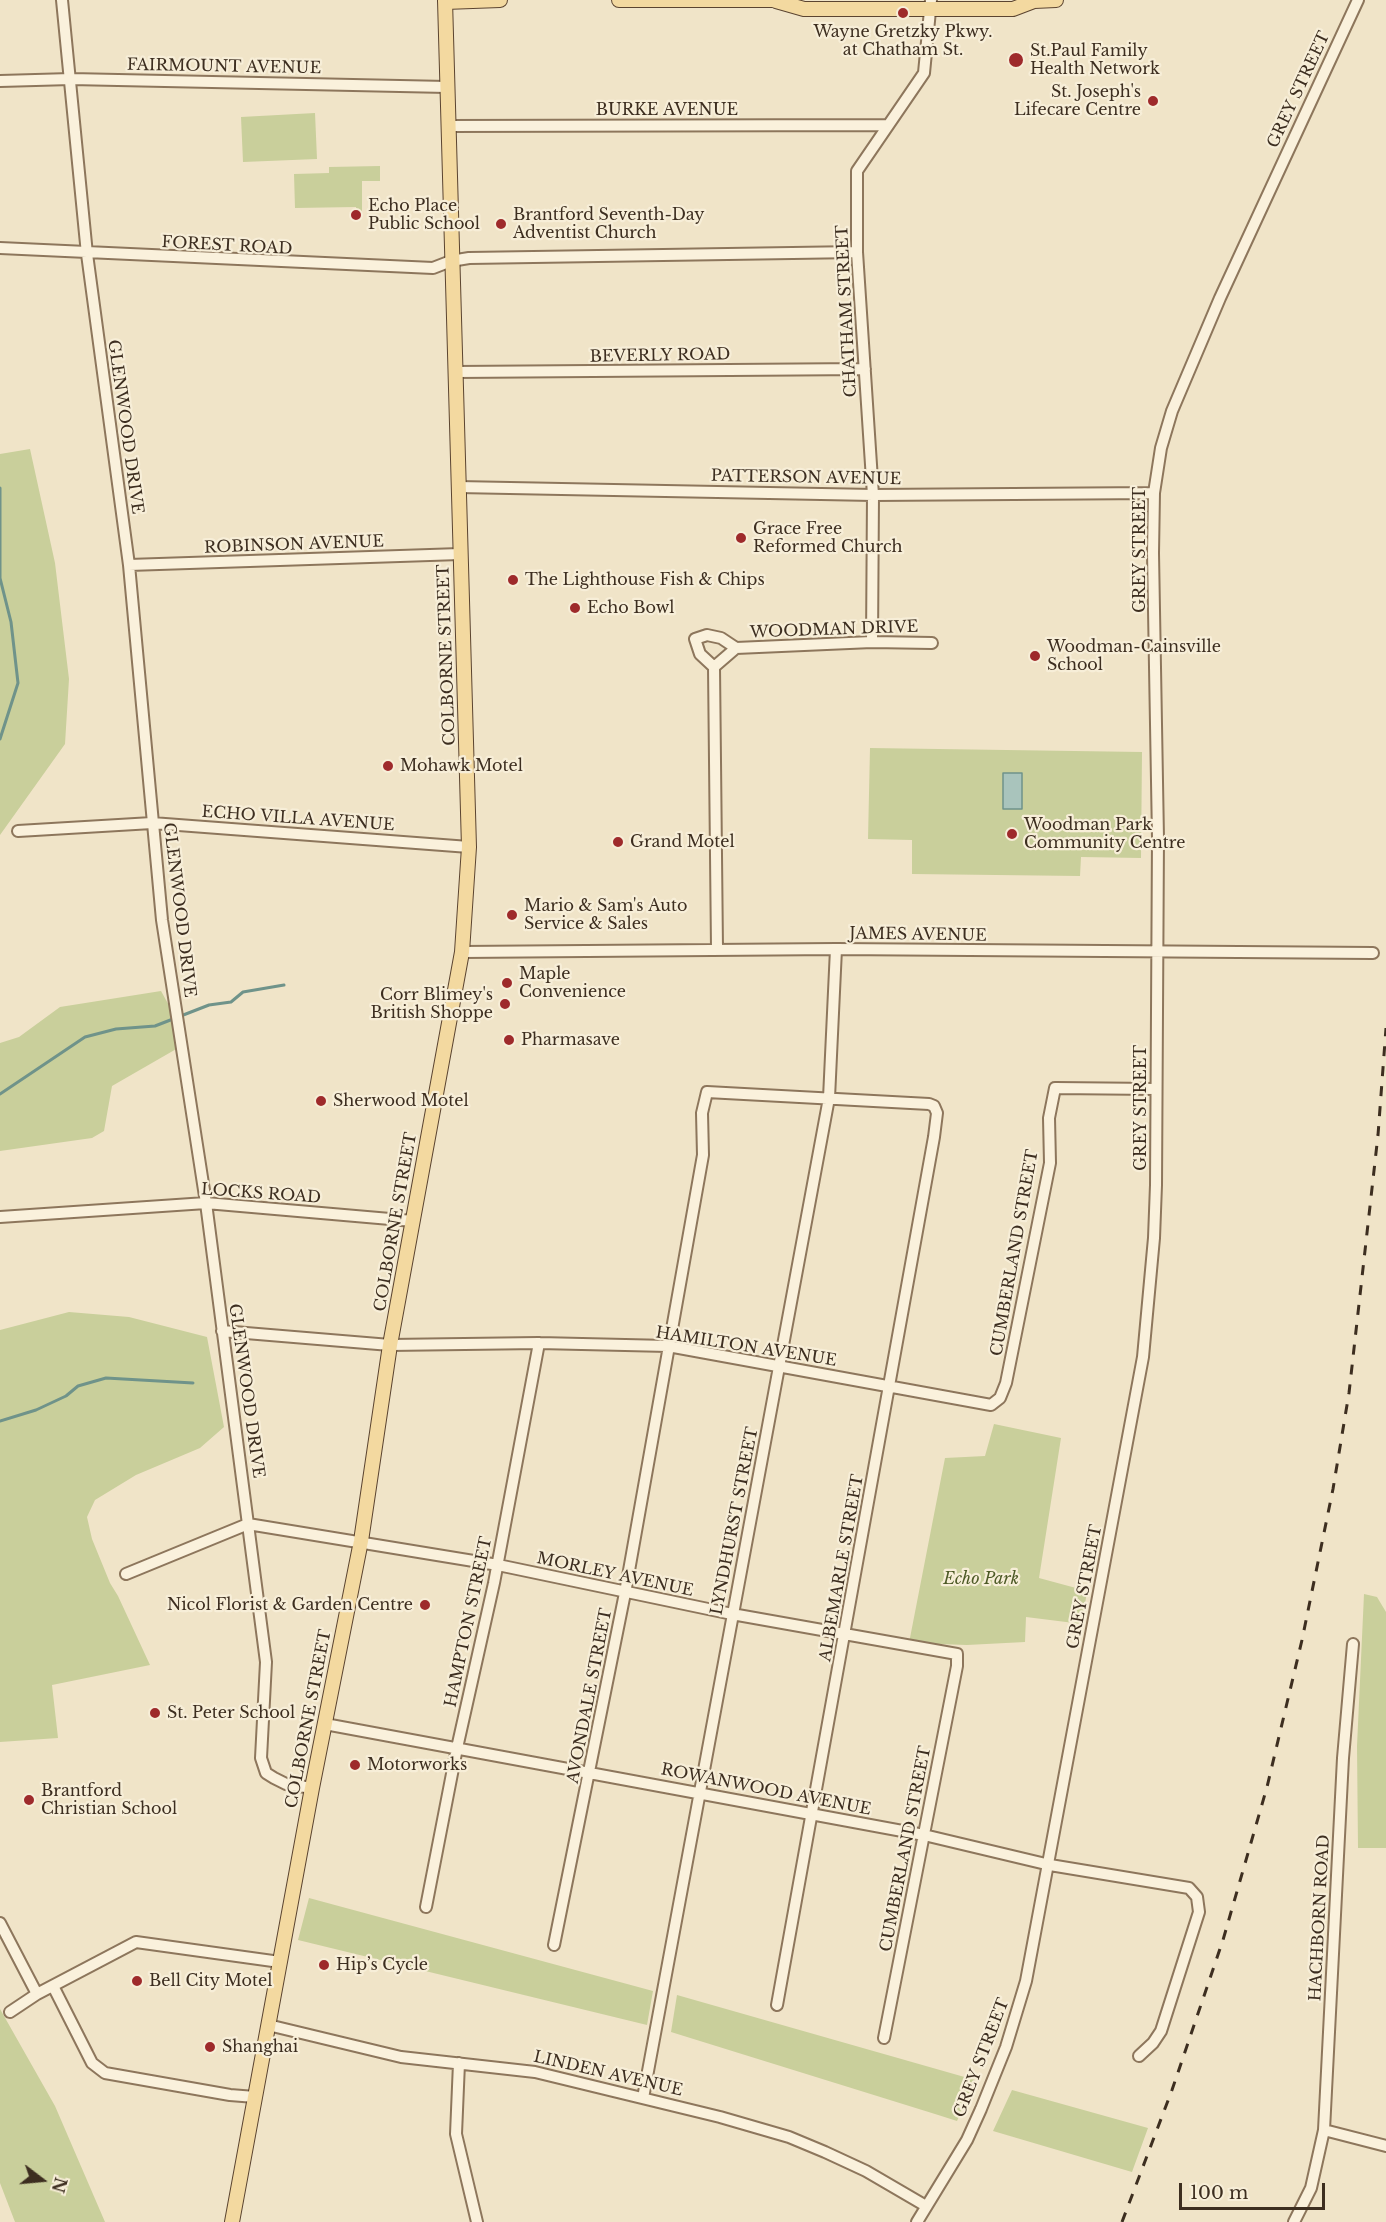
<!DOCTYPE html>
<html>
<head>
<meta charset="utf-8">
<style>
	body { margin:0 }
	#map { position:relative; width:1386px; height:2222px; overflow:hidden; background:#f0e4c8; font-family:"Libre Baskerville",serif }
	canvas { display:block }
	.north { position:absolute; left:12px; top:2150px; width:60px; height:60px; -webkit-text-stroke:4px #f7eed8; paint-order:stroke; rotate:106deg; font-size:16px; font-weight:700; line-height:24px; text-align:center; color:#3d2e20 }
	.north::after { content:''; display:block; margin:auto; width:21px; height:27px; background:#3d2e20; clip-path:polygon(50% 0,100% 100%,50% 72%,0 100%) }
	.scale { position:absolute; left:1179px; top:2183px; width:146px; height:27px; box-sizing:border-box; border:3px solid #3d2e20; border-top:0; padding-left:8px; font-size:18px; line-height:21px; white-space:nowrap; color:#3d2e20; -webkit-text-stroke:4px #f7eed8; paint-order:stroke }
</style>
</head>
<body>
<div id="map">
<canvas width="1386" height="2222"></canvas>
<div class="north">N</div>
<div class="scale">100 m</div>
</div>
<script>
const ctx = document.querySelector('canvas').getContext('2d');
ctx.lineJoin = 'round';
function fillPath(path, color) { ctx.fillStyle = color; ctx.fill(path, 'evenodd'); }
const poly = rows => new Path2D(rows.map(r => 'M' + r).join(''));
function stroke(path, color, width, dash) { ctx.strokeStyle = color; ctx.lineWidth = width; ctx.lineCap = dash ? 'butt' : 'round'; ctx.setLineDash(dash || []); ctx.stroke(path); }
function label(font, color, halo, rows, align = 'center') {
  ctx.font = font + ' "Libre Baskerville",serif'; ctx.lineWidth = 4.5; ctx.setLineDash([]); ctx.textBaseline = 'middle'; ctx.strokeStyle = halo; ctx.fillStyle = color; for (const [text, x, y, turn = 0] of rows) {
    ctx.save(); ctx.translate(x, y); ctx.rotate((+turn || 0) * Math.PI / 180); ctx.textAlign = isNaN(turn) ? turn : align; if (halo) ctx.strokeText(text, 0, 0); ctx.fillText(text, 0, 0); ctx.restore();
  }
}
fillPath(poly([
	[315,113,317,159,243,162,241,117],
	[380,166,380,181,362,181,362,217,357,217,356,207,295,208,294,174,329,173,329,167],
	[30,449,55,563,69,679,65,744,0,835,0,454],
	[870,748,1142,752,1141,858,1081,857,1080,876,912,874,912,840,868,839],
	[161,991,176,1018,178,1048,112,1086,104,1131,92,1138,0,1151,0,1043,19,1037,60,1007],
	[69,1312,129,1317,207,1337,224,1427,200,1448,136,1475,95,1500,87,1517,92,1539,110,1583,118,1596,150,1665,52,1685,58,1738,0,1742,0,1330],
	[994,1424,1061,1438,1039,1578,1087,1591,1082,1624,1026,1617,1025,1642,967,1645,909,1643,945,1458,985,1456],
	[1364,1594,1377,1597,1386,1612,1386,1848,1358,1848,1357,1746],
	[309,1898,653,1991,647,2025,298,1940],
	[677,1995,975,2080,957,2121,935,2114,671,2032],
	[0,2009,55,2106,105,2222,15,2222,0,2183],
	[1012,2090,1148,2128,1132,2172,993,2131]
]), '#c9cf9b');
const water = poly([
	[1003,773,1022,773,1022,809,1003,809,1003,773]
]);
fillPath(water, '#a9c4bc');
stroke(water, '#6f938a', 1.5);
stroke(poly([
	[0,488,0,578,11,622,18,683,0,739],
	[0,1094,85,1037,116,1029,155,1026,209,1005,231,1002,243,992,284,985],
	[0,1421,36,1410,66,1396,78,1386,106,1378,193,1383]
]), '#6f938a', 3);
const minor = poly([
	[62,0,87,254,129,565,162,920,206,1203,266,1662,261,1758,266,1773,274,1778,286,1784,312,1788],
	[0,81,71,79,447,87],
	[449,126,886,125],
	[0,248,433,268,451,261,469,258,857,252],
	[456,372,865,369],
	[458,487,873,495,1154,493],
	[129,565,460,554],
	[872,642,873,495,857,252,857,171,924,73,931,0],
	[736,648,872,642,932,643],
	[714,667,736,648,721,638,707,635,695,639,700,654,714,667,717,949],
	[18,831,152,823,469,847],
	[462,952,836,949,1373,953],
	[0,1217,206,1203,413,1221],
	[222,1331,390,1345,539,1343,668,1346,991,1405,1000,1398,1006,1383,1050,1163,1049,1118,1055,1088,1156,1089],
	[126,1574,248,1524,498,1565,732,1614,957,1654,957,1666,884,2038],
	[325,1724,924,1835,1050,1865,1189,1888,1197,1897,1199,1912,1161,2031,1153,2043,1139,2056],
	[426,1907,457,1748,494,1583,539,1343],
	[0,1923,37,1994],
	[554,1945,625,1593,703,1155,702,1113,707,1092,929,1104,934,1106,937,1113,934,1137,777,2005],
	[53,1986,92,2063,105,2073,230,2095,255,2097],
	[10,2012,37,1994,136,1942,280,1962],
	[268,2025,401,2057,535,2072,720,2117,789,2137,825,2152,866,2171,926,2206],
	[459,2063,456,2134,477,2222],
	[643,2098,829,1098,836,949],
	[1324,2130,1386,2146],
	[917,2222,967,2140,981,2109,1006,2047,1026,1981,1143,1357,1154,1238,1156,1185,1158,838,1153,553,1154,493,1161,448,1172,411,1220,298,1358,0],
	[1294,2222,1311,2188,1324,2130,1343,1758,1353,1644]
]);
const major = poly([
	[619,0,781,0],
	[776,1,804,9,1013,9,1034,1,1056,0],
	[445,2,500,0],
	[232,2222,312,1788,361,1541,390,1345,462,952,469,847,445,0]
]);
stroke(minor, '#8d765c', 14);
stroke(major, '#5b4430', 16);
stroke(minor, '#faf1dc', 10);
stroke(major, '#f3d9a0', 14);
stroke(poly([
	[1122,2222,1172,2090,1223,1940,1267,1787,1302,1640,1333,1489,1349,1393,1378,1135,1386,1028]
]), '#3d2e20', 3, [10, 10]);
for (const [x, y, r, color] of [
	[903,13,6,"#9e2a2b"],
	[1016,60,8,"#9e2a2b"],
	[1153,101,6,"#9e2a2b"],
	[356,215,6,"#9e2a2b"],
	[501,224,6,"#9e2a2b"],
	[741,538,6,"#9e2a2b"],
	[513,580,6,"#9e2a2b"],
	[575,608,6,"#9e2a2b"],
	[1035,656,6,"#9e2a2b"],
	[388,766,6,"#9e2a2b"],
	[1012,834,6,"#9e2a2b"],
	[618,842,6,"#9e2a2b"],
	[512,915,6,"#9e2a2b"],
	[507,983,6,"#9e2a2b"],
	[505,1004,6,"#9e2a2b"],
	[509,1040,6,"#9e2a2b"],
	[321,1101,6,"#9e2a2b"],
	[425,1605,6,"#9e2a2b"],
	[155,1713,6,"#9e2a2b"],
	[355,1765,6,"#9e2a2b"],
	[29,1800,6,"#9e2a2b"],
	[324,1965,6,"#9e2a2b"],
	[137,1981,6,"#9e2a2b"],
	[210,2047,6,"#9e2a2b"]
]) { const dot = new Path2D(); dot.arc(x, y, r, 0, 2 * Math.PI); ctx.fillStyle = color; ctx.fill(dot); stroke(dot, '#f7eed8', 2); }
label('16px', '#3d2e20', '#f7eed8', [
	["Wayne Gretzky Pkwy.",903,32,"center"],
	["at Chatham St.",903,50,"center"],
	["St.Paul Family",1030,51],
	["Health Network",1030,69],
	["St. Joseph's",1141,92,"right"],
	["Lifecare Centre",1141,110,"right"],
	["Echo Place",368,206],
	["Public School",368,224],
	["Brantford Seventh-Day",513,215],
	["Adventist Church",513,233],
	["Grace Free",753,529],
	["Reformed Church",753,547],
	["The Lighthouse Fish & Chips",525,580],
	["Echo Bowl",587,608],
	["Woodman-Cainsville",1047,647],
	["School",1047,665],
	["Mohawk Motel",400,766],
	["Woodman Park",1024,825],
	["Community Centre",1024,843],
	["Grand Motel",630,842],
	["Mario & Sam's Auto",524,906],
	["Service & Sales",524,924],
	["Maple",519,974],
	["Convenience",519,992],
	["Corr Blimey's",493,995,"right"],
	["British Shoppe",493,1013,"right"],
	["Pharmasave",521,1040],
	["Sherwood Motel",333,1101],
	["Nicol Florist & Garden Centre",413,1605,"right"],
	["St. Peter School",167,1713],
	["Motorworks",367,1765],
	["Brantford",41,1791],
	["Christian School",41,1809],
	["Hip’s Cycle",336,1965],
	["Bell City Motel",149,1981],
	["Shanghai",222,2047]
], 'left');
label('16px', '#3d2e20', '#f7eed8', [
	["FAIRMOUNT AVENUE",224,67,1],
	["GREY STREET",1299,90,-65],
	["BURKE AVENUE",667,110],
	["FOREST ROAD",227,246,3],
	["CHATHAM STREET",847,311,-93],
	["BEVERLY ROAD",660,356,-1],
	["GLENWOOD DRIVE",125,427,82],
	["PATTERSON AVENUE",806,478,1],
	["ROBINSON AVENUE",294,545,-2],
	["GREY STREET",1140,550,-90],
	["WOODMAN DRIVE",834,630,-2],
	["COLBORNE STREET",447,655,-92],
	["ECHO VILLA AVENUE",298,819,4],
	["GLENWOOD DRIVE",179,910,83],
	["JAMES AVENUE",918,935,1],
	["GREY STREET",1141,1108,-90],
	["LOCKS ROAD",261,1194,4],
	["COLBORNE STREET",396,1222,-80],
	["CUMBERLAND STREET",1015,1253,-80],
	["HAMILTON AVENUE",746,1347,9],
	["GLENWOOD DRIVE",246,1391,82],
	["LYNDHURST STREET",735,1521,-79],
	["ALBEMARLE STREET",842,1568,-80],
	["MORLEY AVENUE",615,1575,12],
	["GREY STREET",1085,1587,-79],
	["HAMPTON STREET",469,1622,-78],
	["AVONDALE STREET",590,1696,-79],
	["COLBORNE STREET",309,1719,-79],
	["ROWANWOOD AVENUE",766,1790,11],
	["CUMBERLAND STREET",906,1849,-79],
	["HACHBORN ROAD",1320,1918,-87],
	["GREY STREET",982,2058,-69],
	["LINDEN AVENUE",608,2074,13]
]);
label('italic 16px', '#4d5a26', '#f7eed8', [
	["Echo Park",981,1579]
]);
</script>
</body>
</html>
